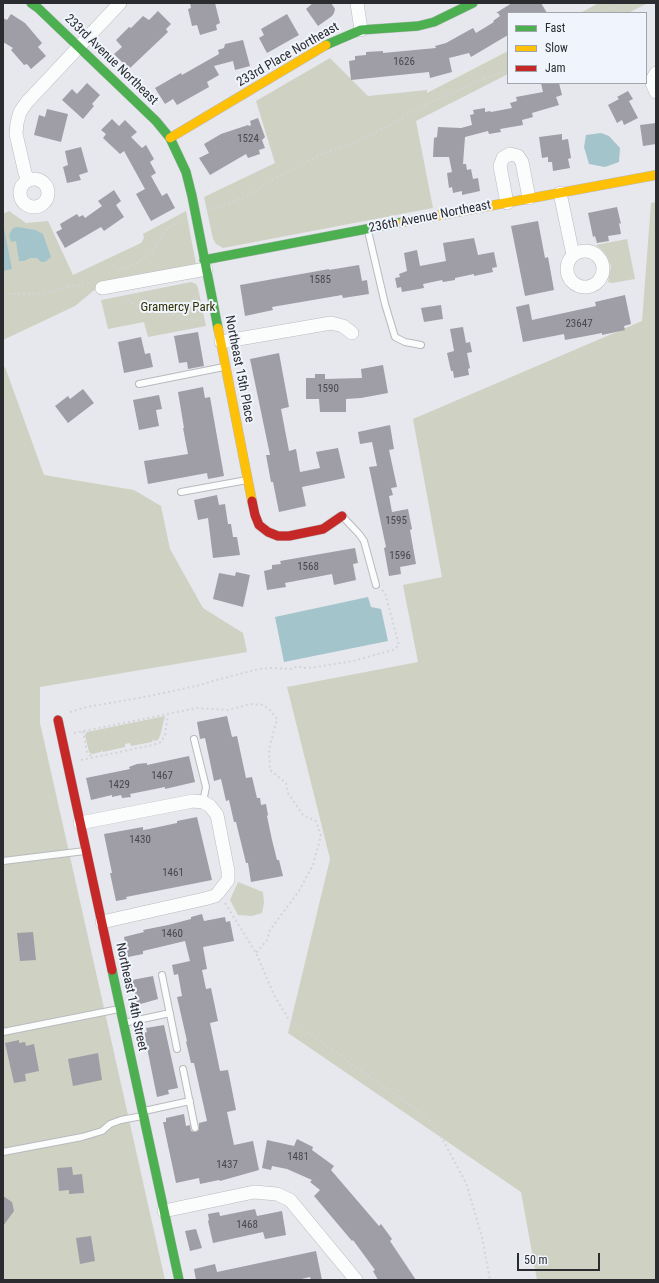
<!DOCTYPE html>
<html>
<head>
<meta charset="utf-8">
<style>
	body { margin:0 }
	#map { position:relative; width:659px; height:1283px; overflow:hidden; background:#e6e8ed; font-family:"Roboto Condensed",sans-serif }
	canvas { display:block }
	.frame { position:absolute; inset:0; border:4px solid #2a2c2f; pointer-events:none }
	.legend { position:absolute; left:507px; top:12px; width:140px; height:72px; box-sizing:border-box; background:#f0f4fd; border:1px solid #a1a4ab; margin:0; padding:5px 7px; list-style:none; font-size:12px; color:#2a2c2f }
	.legend li { display:flex; align-items:center; gap:8px; height:20px }
	.legend b { width:20px; border:1px solid #a1a4ab }
	.scale { position:absolute; left:517px; top:1253px; width:83px; height:18px; box-sizing:border-box; border:2px solid #2a2c2f; border-top:0; padding-left:5px; font-size:12px; line-height:14px; white-space:nowrap; color:#2a2c2f; -webkit-text-stroke:3px #f0f4fd; paint-order:stroke }
</style>
</head>
<body>
<div id="map">
<canvas width="659" height="1283"></canvas>
<div class="frame"></div>
<ul class="legend">
<li><b style="height:5px;background:#4caf50"></b>Fast</li>
<li><b style="height:5px;background:#ffc107"></b>Slow</li>
<li><b style="height:5px;background:#c62828"></b>Jam</li>
</ul>
<div class="scale">50 m</div>
</div>
<script>
const ctx = document.querySelector('canvas').getContext('2d');
ctx.lineJoin = 'round';
function fillPath(path, color) { ctx.fillStyle = color; ctx.fill(path, 'evenodd'); }
const poly = rows => new Path2D(rows.map(r => 'M' + r).join(''));
function stroke(path, color, width, dash) { ctx.strokeStyle = color; ctx.lineWidth = width; ctx.lineCap = dash ? 'butt' : 'round'; ctx.setLineDash(dash || []); ctx.stroke(path); }
function label(font, color, halo, rows, align = 'center') {
  ctx.font = font + ' "Roboto Condensed",sans-serif'; ctx.lineWidth = 4; ctx.setLineDash([]); ctx.textBaseline = 'middle'; ctx.strokeStyle = halo; ctx.fillStyle = color; for (const [text, x, y, turn = 0] of rows) {
    ctx.save(); ctx.translate(x, y); ctx.rotate((+turn || 0) * Math.PI / 180); ctx.textAlign = isNaN(turn) ? turn : align; if (halo) ctx.strokeText(text, 0, 0); ctx.fillText(text, 0, 0); ctx.restore();
  }
}
fillPath(poly([
	[599,3,648,3,628,13,580,13],
	[508,51,508,74,416,121,433,208,223,248,216,244,213,239,204,197,275,163,256,101,330,58,368,96,427,90,427,93],
	[656,202,656,1280,537,1280,521,1192,288,1033,330,859,287,687,418,662,403,585,442,577,413,419,642,321,651,203],
	[9,211,26,223,48,221,73,275,141,243,144,238,143,234,186,211,196,264,99,282,98,287,75,306,3,340,3,214],
	[627,239,635,279,612,283,608,282,611,266,608,259,604,252,596,245],
	[191,282,196,284,198,288,206,326,148,337,144,322,108,329,101,300],
	[5,367,44,475,134,490,161,506,170,549,203,608,243,633,247,652,40,687,40,723,165,1280,3,1280,3,368],
	[165,716,160,736,158,740,154,741,153,739,152,742,131,746,130,743,125,744,125,747,103,752,101,750,101,752,92,754,89,752,85,735,87,732],
	[238,882,263,892,264,903,262,913,252,916,238,915,230,900]
]), '#cfd1c3');
fillPath(poly([
	[601,133,609,136,620,148,619,162,605,167,589,164,584,147,586,135],
	[3,224,12,269,3,271],
	[18,227,35,230,43,234,51,257,45,262,41,262,37,258,30,258,24,261,19,261,16,241,11,242,9,235,13,228],
	[368,597,371,607,381,609,388,641,284,662,275,617]
]), '#a3c4cb');
fillPath(poly([
	[190,3,215,3,220,23,216,25,217,30,200,35,197,25,192,26,188,9,191,8],
	[313,3,331,3,335,9,334,13,332,16,318,26,306,9],
	[512,3,541,3,547,13,508,13,508,35,471,57,469,53,449,58,452,72,430,78,429,72,351,80,349,61,355,60,355,56,366,55,366,52,383,51,383,53,436,48,435,46,446,43,473,28,476,33,494,22,493,21,500,16,498,13,496,13],
	[158,11,171,24,166,29,168,32,129,69,114,54,122,47,116,40,129,27,131,28,143,16,149,20],
	[11,14,25,23,42,43,38,47,46,56,31,69,27,64,24,65,11,50,13,48,3,42,3,18,7,20],
	[287,14,299,35,267,53,259,38,264,35,261,29],
	[243,40,250,66,235,70,233,61,214,66,219,75,207,82,209,87,177,105,173,99,165,104,155,88,181,73,182,75,219,54,218,50,224,48,225,44],
	[87,83,100,95,92,104,94,106,83,119,62,100,72,89,77,94],
	[541,83,559,83,562,95,556,97,559,105,532,113,533,117,522,120,523,125,500,129,501,132,489,134,488,131,465,137,463,164,466,164,467,170,471,169,473,179,478,178,480,191,462,195,462,191,453,193,452,187,449,188,447,173,452,172,449,157,433,157,434,138,437,137,438,127,461,128,472,125,470,115,474,114,473,110,485,108,485,112,490,111,491,112,512,108,510,103,517,101,516,97,543,92],
	[628,91,633,99,629,101,638,118,624,125,622,120,617,123,608,105,619,99,617,97],
	[47,109,68,114,61,142,34,135,39,115,45,117],
	[258,118,265,137,262,140,265,148,259,150,260,154,248,158,246,154,210,175,199,158,209,153,204,144,221,134,248,125,249,126,251,125,250,121],
	[112,119,119,126,125,120,137,132,131,137,142,148,146,145,154,159,150,162,156,173,151,176,162,196,167,193,175,208,151,221,136,194,145,189,124,151,120,154,103,138,106,134,101,130],
	[656,123,656,144,643,146,640,125],
	[562,134,562,140,568,139,571,158,568,159,570,168,553,171,552,162,548,162,548,157,542,158,539,137],
	[81,147,88,172,79,175,81,180,67,183,63,167,68,165,65,151],
	[114,190,121,201,116,205,124,217,104,231,101,227,65,248,56,232,62,229,60,224,77,214,79,217,83,215,85,218,102,206,98,201],
	[617,207,621,224,619,223,621,234,608,236,609,241,597,243,595,236,593,237,588,213],
	[538,221,545,258,548,257,554,290,525,296,511,226],
	[474,238,478,255,494,252,497,267,492,268,493,272,474,276,474,274,455,278,455,280,443,282,442,280,423,284,424,288,402,292,401,287,397,288,395,278,400,277,399,274,407,271,404,253,417,250,420,266,446,261,443,243],
	[359,265,362,281,367,280,369,294,343,298,342,295,272,307,273,310,245,316,240,285,329,269,329,270],
	[625,295,631,324,624,326,625,330,602,335,602,333,565,340,564,334,523,342,516,307,529,304,532,320,596,306,595,302],
	[441,305,443,319,424,322,421,308],
	[463,327,466,343,470,342,472,352,467,353,470,368,468,369,469,375,454,378,453,371,451,371,447,353,454,351,450,329],
	[198,332,204,366,188,369,187,362,179,363,174,336],
	[141,337,145,354,150,353,153,367,124,373,118,342],
	[279,353,289,407,281,409,289,451,296,449,300,472,320,468,316,452,338,448,345,478,302,487,306,506,279,512,273,482,271,482,266,455,270,455,250,359],
	[383,365,388,393,361,398,346,399,346,412,320,412,319,399,306,399,306,378,315,378,315,374,325,374,325,379,362,378,361,369],
	[203,387,205,398,210,397,224,476,208,479,207,473,148,484,144,461,188,454,183,428,184,428,178,392],
	[83,389,94,403,68,423,55,406,68,396,70,399],
	[159,395,162,409,156,410,159,426,139,430,133,400],
	[390,425,394,449,389,450,397,487,391,488,393,495,389,496,392,512,408,509,412,529,410,530,416,564,400,567,401,574,389,576,384,548,386,547,369,467,377,466,372,442,360,444,358,432],
	[217,495,219,505,225,504,228,524,231,524,233,537,237,537,240,555,213,558,208,518,198,520,194,500],
	[355,548,358,563,353,564,356,580,334,585,332,574,285,583,286,587,267,590,264,571,272,569,272,565,281,564,280,561],
	[236,572,250,575,243,607,213,599,219,573,235,576],
	[227,716,232,737,237,736,246,778,252,777,257,798,260,798,261,805,266,804,268,815,267,816,272,840,277,860,279,860,283,876,251,882,248,863,246,863,236,822,234,822,229,800,226,801,221,779,214,781,205,738,200,739,197,722],
	[189,756,195,782,165,789,165,787,130,794,131,797,122,798,121,795,112,797,112,795,91,800,86,778,130,769,129,767,137,764,147,763,147,765],
	[197,817,212,880,126,897,127,899,116,901,110,873,112,873,104,834,143,827,143,830,149,829,177,823,177,821],
	[202,914,204,921,225,917,226,922,230,921,234,941,203,947,207,969,202,970,206,989,211,988,218,1021,210,1023,220,1071,228,1070,236,1110,227,1112,234,1145,253,1141,259,1170,220,1181,219,1180,200,1184,199,1178,176,1183,163,1122,166,1122,166,1118,184,1114,186,1126,190,1125,191,1131,194,1132,199,1130,199,1123,207,1121,194,1063,191,1063,188,1050,186,1042,187,1041,177,997,182,996,178,974,174,975,172,965,190,961,185,941,143,951,143,954,128,957,124,937,144,932,143,930,168,925,191,919,191,917],
	[33,932,36,960,20,961,17,933],
	[153,976,158,999,137,1005,132,980],
	[164,1025,178,1088,168,1090,169,1094,157,1097,144,1033,147,1032,146,1028],
	[19,1040,19,1043,25,1042,26,1046,34,1044,39,1071,25,1074,26,1081,14,1083,5,1043],
	[98,1053,102,1080,73,1086,68,1059],
	[297,1139,313,1147,312,1150,334,1166,331,1170,379,1226,381,1224,392,1239,390,1241,416,1280,378,1280,373,1271,375,1270,353,1240,352,1241,314,1196,320,1190,310,1182,312,1180,287,1169,272,1166,271,1170,262,1168,267,1140,294,1146],
	[72,1167,73,1175,82,1174,84,1193,69,1194,69,1190,59,1191,57,1168],
	[3,1196,12,1202,14,1211,3,1226],
	[255,1209,257,1216,282,1211,286,1235,265,1239,263,1232,213,1243,208,1221,209,1220,208,1214,219,1212,220,1216],
	[196,1229,202,1248,190,1251,185,1231],
	[91,1236,95,1261,80,1264,76,1238],
	[316,1251,322,1280,311,1280,310,1277,297,1280,196,1280,194,1269,215,1264,217,1272]
]), '#9f9da5');
const lane = poly([
	[368,231,385,304,395,337,405,342,421,345],
	[139,384,224,367],
	[181,492,247,480],
	[343,517,359,534,364,541,376,585],
	[194,739,206,787,203,802],
	[3,861,85,851],
	[162,975,177,1049],
	[124,1023,170,1013],
	[3,1032,119,1009],
	[183,1069,195,1128],
	[144,1111,190,1101],
	[3,1152,82,1137,102,1131,110,1124,121,1120,142,1116]
]);
const street = poly([
	[357,3,361,30],
	[656,73,653,78,652,83,656,92],
	'20 193a14 14 0 1 1 28 0a14 14 0 1 1-28 0Z',
	[28,180,25,173,16,134,17,123,20,112,27,102,120,3],
	[560,193,573,255],
	[507,203,500,166,503,158,510,154,518,156,522,162,529,198],
	'567 269a18 18 0 1 1 36 0a18 18 0 1 1-36 0Z',
	[102,288,206,269],
	[221,342,331,323,343,326,352,333],
	[80,823,193,801,203,802,210,806,217,815,228,871,228,880,218,893,215,896,204,899,102,922],
	[164,1211,254,1192,277,1194,290,1200,356,1280]
]);
const fast = poly([
	[31,3,38,8,156,121,170,138,186,172,192,196,218,328],
	[326,45,361,30,418,26,434,22,473,3],
	[204,260,403,222],
	[112,970,179,1280]
]);
const slow = poly([
	[170,138,326,45],
	[403,222,656,175],
	[218,328,252,501]
]);
const jam = poly([
	[252,501,255,515,259,525,268,532,278,536,289,536,323,529,342,516],
	[58,720,112,970]
]);
stroke(lane, '#b9babe', 8);
stroke(street, '#b9babe', 14);
stroke(fast, '#b9babe', 10);
stroke(slow, '#b9babe', 10);
stroke(jam, '#b9babe', 10);
stroke(poly([
	[602,13,622,3],
	[209,210,245,197,266,183,322,154,356,142,390,125,414,110,471,84,508,70],
	[118,272,138,262,152,252,167,229,182,219],
	[3,294,35,294,54,291,92,281],
	[126,295,127,299,137,307,145,302,150,301,156,302,167,315,175,315,180,319,202,320],
	[70,712,87,707,150,696,200,685,220,679,259,669,270,668,291,669,298,666,304,668,316,667,353,661,393,650,399,645,385,593,382,590],
	[83,731,87,752,93,758],
	[74,733,197,708,228,710,251,704,263,705,271,711,277,719,269,749,270,770,286,783,288,793,303,815,316,821,321,836,313,865,299,891,270,930,267,940,256,953],
	[81,760,153,745,161,742,165,735,168,714],
	[225,903,256,953,274,995,288,1018,422,1114,438,1131,466,1183,482,1237,490,1280]
]), '#d3d4d6', 2, [2, 3]);
stroke(lane, '#fbfcfc', 6);
stroke(street, '#fbfcfc', 13);
stroke(fast, '#4caf50', 9);
stroke(slow, '#ffc107', 9);
stroke(jam, '#c62828', 9);
label('11px', '#47484c', null, [
	["1626",404,62],
	["1524",248,139],
	["1585",320,280],
	["23647",579,324],
	["1590",328,389],
	["1595",396,521],
	["1596",400,556],
	["1568",308,567],
	["1467",162,776],
	["1429",119,785],
	["1430",140,840],
	["1461",173,873],
	["1460",172,934],
	["1481",298,1157],
	["1437",227,1165],
	["1468",247,1225]
]);
label('13px', '#2a2c2f', '#f0f4fd', [
	["233rd Place Northeast",288,55,-30],
	["233rd Avenue Northeast",111,60,44],
	["236th Avenue Northeast",430,217,-11],
	["Northeast 15th Place",239,369,79],
	["Northeast 14th Street",131,997,78]
]);
label('13px', '#313303', '#f0f4fd', [
	["Gramercy Park",178,308]
]);
</script>
</body>
</html>
